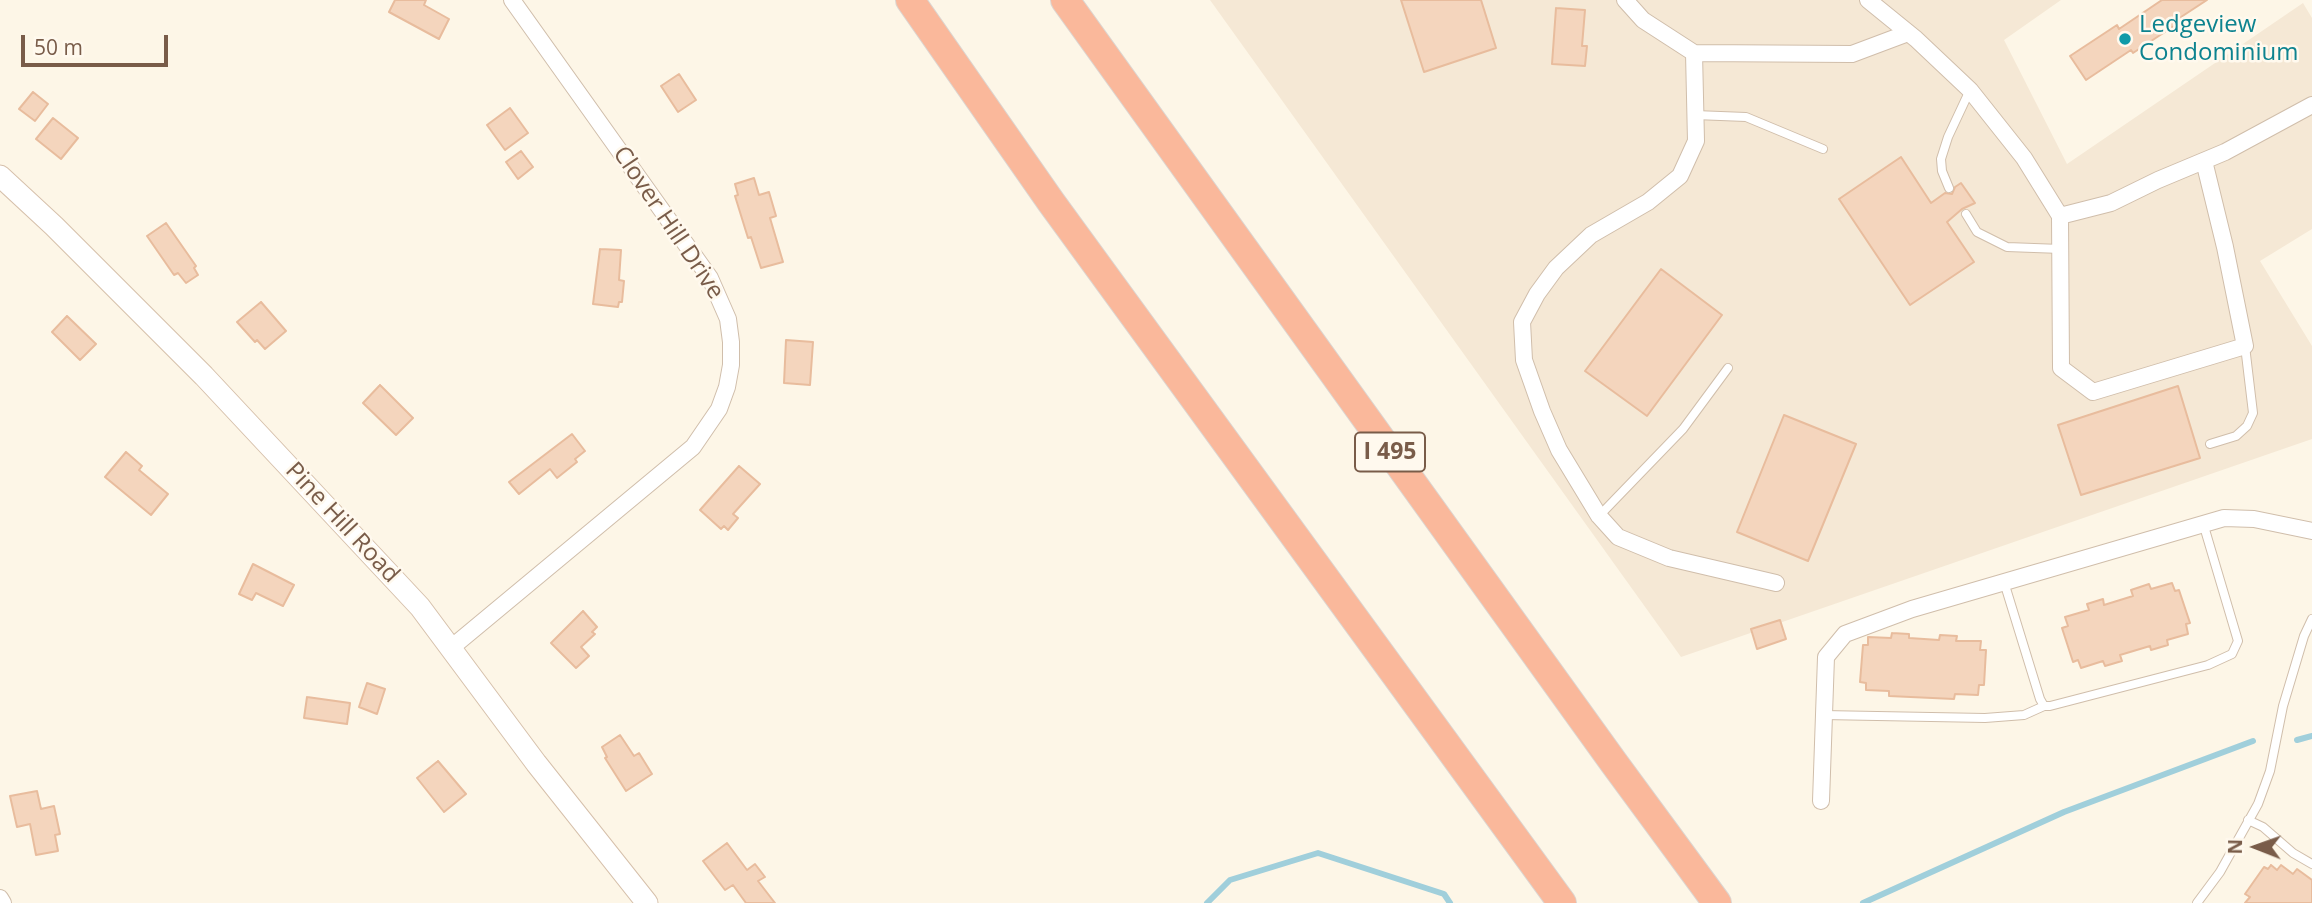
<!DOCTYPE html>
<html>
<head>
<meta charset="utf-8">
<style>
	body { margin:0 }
	#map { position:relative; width:2312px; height:903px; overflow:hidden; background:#fdf6e7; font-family:"Open Sans",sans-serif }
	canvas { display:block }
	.north { position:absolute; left:2221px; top:812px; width:70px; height:70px; -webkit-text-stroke:5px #fff9ee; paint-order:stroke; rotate:271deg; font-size:19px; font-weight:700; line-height:28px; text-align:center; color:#795c49 }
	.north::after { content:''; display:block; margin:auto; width:24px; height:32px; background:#795c49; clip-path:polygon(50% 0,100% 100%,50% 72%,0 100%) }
	.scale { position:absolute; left:21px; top:35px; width:147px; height:32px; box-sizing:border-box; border:4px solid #795c49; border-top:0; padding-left:9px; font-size:21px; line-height:24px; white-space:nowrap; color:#795c49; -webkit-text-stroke:5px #fff9ee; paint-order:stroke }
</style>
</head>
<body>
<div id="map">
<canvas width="2312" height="903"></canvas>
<div class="north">N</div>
<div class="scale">50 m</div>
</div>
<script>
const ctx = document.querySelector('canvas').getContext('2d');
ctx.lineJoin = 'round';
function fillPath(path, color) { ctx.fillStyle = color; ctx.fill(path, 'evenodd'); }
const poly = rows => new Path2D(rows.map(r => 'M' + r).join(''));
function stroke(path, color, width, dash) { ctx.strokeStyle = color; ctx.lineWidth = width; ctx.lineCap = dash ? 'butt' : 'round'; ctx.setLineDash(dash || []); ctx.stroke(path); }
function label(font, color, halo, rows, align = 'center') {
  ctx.font = font + ' "Open Sans",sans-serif'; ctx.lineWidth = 5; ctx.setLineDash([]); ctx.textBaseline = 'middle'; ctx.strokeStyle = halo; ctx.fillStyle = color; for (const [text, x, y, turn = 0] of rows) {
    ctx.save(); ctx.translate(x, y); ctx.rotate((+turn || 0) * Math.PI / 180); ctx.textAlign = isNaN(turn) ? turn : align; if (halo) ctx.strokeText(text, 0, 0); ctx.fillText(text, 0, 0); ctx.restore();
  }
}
fillPath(poly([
	[1210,0,2061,0,2004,40,2067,164,2303,3,2312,18,2312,229,2260,261,2312,346,2312,439,1681,657]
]), '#f5e8d5');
stroke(poly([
	[2297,740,2312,736],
	[1207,903,1230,880,1318,853,1444,894,1450,903],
	[1863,903,2064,812,2253,741]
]), '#a0cfdb', 6);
const building = poly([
	[395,0,426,0,424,5,449,19,439,39,389,12,395,0],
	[1401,0,1481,0,1496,48,1424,72,1401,0],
	[2162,0,2207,0,2178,19,2180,22,2133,53,2131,50,2086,80,2070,56,2117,25,2119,29,2162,0],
	[1556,8,1585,10,1582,46,1587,46,1585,66,1552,64,1556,8],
	[679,74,696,100,678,112,661,86,679,74],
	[33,92,48,104,35,121,19,109,33,92],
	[510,108,528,133,505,150,487,125,510,108],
	[53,118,78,138,61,159,36,139,53,118],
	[521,151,533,167,518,179,506,162,521,151],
	[1901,157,1931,203,1945,193,1952,194,1955,187,1961,183,1975,203,1962,209,1947,222,1974,262,1910,305,1839,199,1901,157],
	[754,178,759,195,769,192,776,216,770,218,783,262,761,268,751,237,748,238,735,196,738,195,735,184,754,178],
	[166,223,196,266,194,268,198,275,186,283,178,273,174,275,147,236,166,223],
	[600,249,621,250,619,280,624,281,622,302,619,302,618,307,593,304,600,249],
	[1661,269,1722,315,1647,416,1585,371,1661,269],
	[261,302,286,331,265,349,257,340,255,342,237,322,261,302],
	[67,316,96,344,80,360,52,332,67,316],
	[786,340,813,342,810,385,784,383,786,340],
	[380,385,413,418,396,435,363,403,380,385],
	[2178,386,2200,458,2081,495,2058,425,2178,386],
	[1784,415,1856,444,1808,561,1737,532,1784,415],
	[572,434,585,451,575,459,577,462,557,478,550,469,519,494,509,482,572,434],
	[126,452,142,466,139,470,168,494,151,515,105,477,126,452],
	[739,466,760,484,733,514,738,518,728,530,724,526,721,529,700,510,739,466],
	[253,564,294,585,283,606,256,593,252,600,239,594,253,564],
	[2172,583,2175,591,2179,590,2190,623,2186,624,2188,634,2167,640,2168,645,2151,650,2150,646,2120,655,2122,661,2105,666,2103,661,2081,668,2078,660,2073,662,2062,628,2068,626,2065,617,2089,610,2087,604,2103,599,2104,605,2133,596,2131,590,2149,584,2151,589,2172,583],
	[583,611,597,627,592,632,595,634,581,647,589,656,576,668,551,643,583,611],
	[1780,620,1786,639,1757,649,1751,629,1780,620],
	[1892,633,1909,634,1909,638,1939,640,1940,635,1957,636,1956,641,1981,641,1980,650,1986,650,1984,685,1979,685,1978,695,1955,694,1954,699,1889,696,1889,691,1866,690,1866,683,1860,682,1863,645,1868,645,1868,637,1891,638,1892,633],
	[367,683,385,689,377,714,359,707,367,683],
	[307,697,350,703,347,724,304,718,307,697],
	[620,735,634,756,639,753,652,774,626,791,605,758,607,757,602,747,620,735],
	[438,761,466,794,444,812,417,778,438,761],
	[37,791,41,809,54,806,60,834,55,835,58,851,36,855,30,824,17,827,10,796,37,791],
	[727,843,747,870,755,864,765,877,758,881,775,903,746,903,733,885,725,890,703,861,727,843],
	[2271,865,2277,870,2281,865,2293,874,2297,869,2312,880,2312,903,2245,903,2250,897,2245,894,2264,867,2268,869,2271,865]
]);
fillPath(building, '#f4d5bd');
stroke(building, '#e8bc9d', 2);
const lane = poly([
	[1695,115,1746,117,1823,149],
	[1949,188,1942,171,1941,159,1948,137,1970,90],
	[1966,214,1977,232,2007,247,2061,249],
	[2210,444,2236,436,2247,426,2253,413,2245,346],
	[1599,516,1683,429,1728,368],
	[2004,582,2040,699,2044,706,2050,706,2208,665,2232,654,2238,641,2203,523],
	[1823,715,1985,718,2024,715,2044,706],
	[2248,820,2263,827,2293,853,2312,864],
	[2197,903,2220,872,2258,804,2270,771,2283,706,2304,636,2312,619]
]);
const street = poly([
	[1625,0,1643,20,1694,53,1696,141,1680,176,1648,202,1591,235,1556,268,1537,294,1522,322,1524,360,1542,411,1559,450,1599,516,1618,537,1669,558,1776,583],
	[1868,0,1916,39,1970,90,2024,158,2060,216],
	[1694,53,1852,54,1908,33],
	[2204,161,2225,247,2245,346,2093,392,2061,368,2060,216,2111,203,2158,180,2225,152,2312,105],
	[451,648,693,447,719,409,727,387,731,365,731,342,728,319,710,278,512,0],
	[1821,801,1826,657,1845,634,1912,609,2224,518,2254,519,2312,531],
	[0,898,3,903]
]);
const secondary = poly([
	[0,176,54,226,204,376,420,607,536,763,647,903]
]);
const highway = poly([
	[910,0,1051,202,1562,903],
	[1065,0,1614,763,1717,903]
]);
stroke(lane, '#d0beab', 10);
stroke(street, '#d0beab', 18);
stroke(secondary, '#d6c0ab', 23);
stroke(highway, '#dcd5d0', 30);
stroke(lane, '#fff', 8);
stroke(street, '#fff', 16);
stroke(secondary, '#fff', 21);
stroke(highway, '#fab89b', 28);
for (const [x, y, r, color] of [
	[2125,39,7,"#0f9aa8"]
]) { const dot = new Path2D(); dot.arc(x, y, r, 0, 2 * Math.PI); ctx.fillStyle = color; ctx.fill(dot); stroke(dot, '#fff9ee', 2.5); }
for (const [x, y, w] of [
	[1390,452,70]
]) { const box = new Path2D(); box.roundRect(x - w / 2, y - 19.5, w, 39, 5); ctx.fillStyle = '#fff9ee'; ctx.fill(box); stroke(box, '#795c49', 2); }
label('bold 23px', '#795c49', null, [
	["I 495",1390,452]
]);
label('24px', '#0d838f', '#fff9ee', [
	["Ledgeview",2139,25],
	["Condominium",2139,53]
], 'left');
label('24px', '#795c49', '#fff9ee', [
	["Clover Hill Drive",668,223,56],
	["Pine Hill Road",342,523,47]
]);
</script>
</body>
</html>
